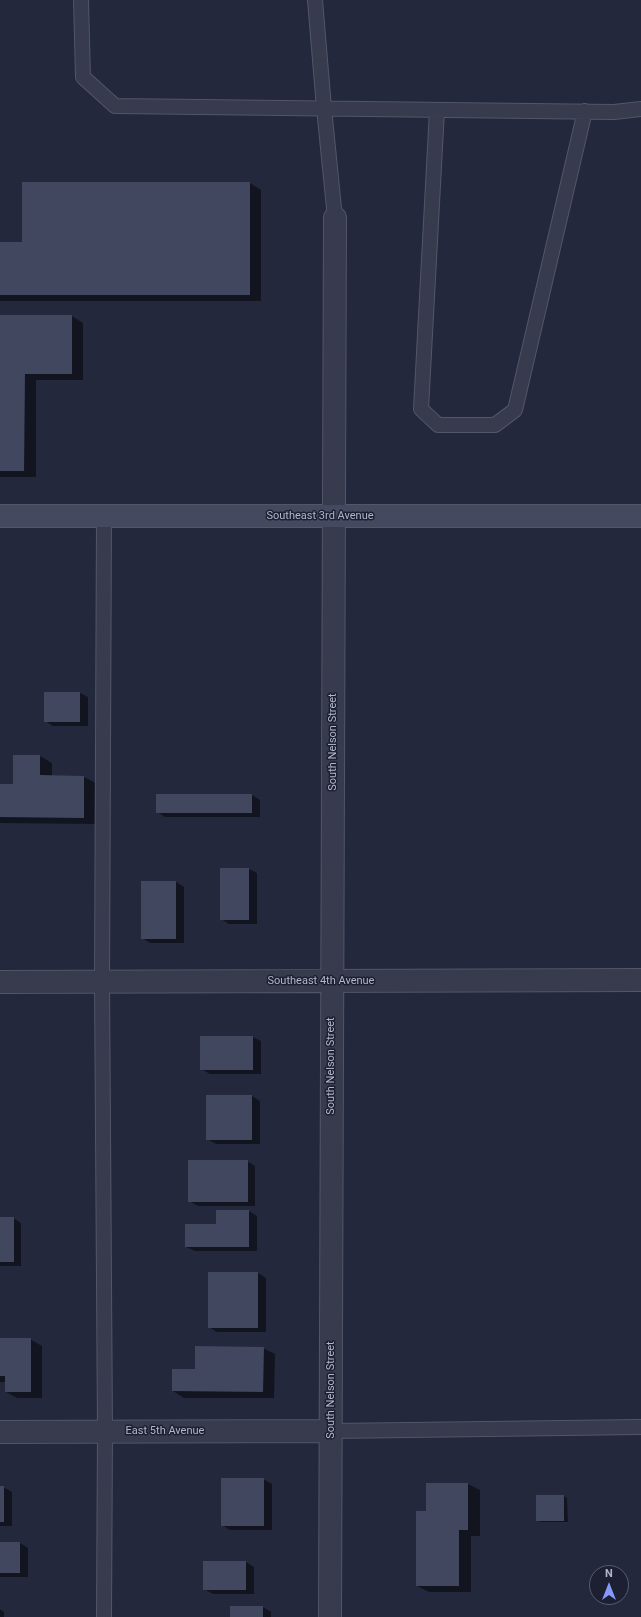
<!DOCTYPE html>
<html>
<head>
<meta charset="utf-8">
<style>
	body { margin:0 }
	#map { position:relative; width:641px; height:1617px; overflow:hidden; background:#23283d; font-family:Roboto,sans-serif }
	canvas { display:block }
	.north { position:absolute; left:589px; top:1565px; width:40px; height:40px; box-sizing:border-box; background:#1c2032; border:1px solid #585c6e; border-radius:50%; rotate:0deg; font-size:11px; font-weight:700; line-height:16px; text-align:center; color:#b2b6c9 }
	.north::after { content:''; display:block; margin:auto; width:14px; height:18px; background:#8599fb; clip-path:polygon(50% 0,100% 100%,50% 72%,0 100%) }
</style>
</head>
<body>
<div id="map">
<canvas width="641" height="1617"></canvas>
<div class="north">N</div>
</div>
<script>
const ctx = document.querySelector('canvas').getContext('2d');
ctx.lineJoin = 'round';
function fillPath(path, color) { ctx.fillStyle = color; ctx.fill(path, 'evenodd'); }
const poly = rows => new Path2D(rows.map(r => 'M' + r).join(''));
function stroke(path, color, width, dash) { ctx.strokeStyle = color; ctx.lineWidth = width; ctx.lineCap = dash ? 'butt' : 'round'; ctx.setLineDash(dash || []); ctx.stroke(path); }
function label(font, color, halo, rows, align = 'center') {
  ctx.font = font + ' Roboto,sans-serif'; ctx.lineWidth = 3; ctx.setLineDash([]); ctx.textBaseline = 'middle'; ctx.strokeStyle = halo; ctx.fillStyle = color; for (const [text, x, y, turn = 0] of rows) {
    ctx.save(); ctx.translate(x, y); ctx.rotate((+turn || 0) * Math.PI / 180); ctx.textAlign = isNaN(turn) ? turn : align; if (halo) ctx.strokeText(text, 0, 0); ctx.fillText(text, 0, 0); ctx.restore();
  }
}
fillPath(poly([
	[250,183,261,190,261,301,0,301,0,243,23,243],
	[0,316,72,316,83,323,83,380,36,380,36,477,0,477],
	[80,693,88,697,88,726,53,726,45,721],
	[14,756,40,756,52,763,52,776,84,777,96,783,95,824,0,823,0,785,14,785],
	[252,795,260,800,260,817,165,817,157,812],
	[249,869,257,873,257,924,229,924,221,919],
	[142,882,176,882,184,887,184,943,150,943,142,938],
	[253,1037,261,1041,261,1074,210,1074,201,1069],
	[252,1096,260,1101,260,1144,216,1144,207,1139],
	[247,1161,255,1166,255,1206,198,1206,189,1201],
	[249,1211,257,1216,257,1251,195,1251,186,1247,217,1225],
	[0,1218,13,1218,21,1223,21,1266,0,1266],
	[258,1273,266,1278,266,1332,217,1332,209,1327],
	[0,1339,30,1339,42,1346,42,1398,17,1398,6,1392,6,1382,0,1382],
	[263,1348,275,1354,274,1398,184,1398,173,1391,196,1370],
	[263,1479,272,1484,272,1530,230,1530,222,1525],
	[427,1484,468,1484,480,1490,480,1536,471,1536,471,1592,429,1592,417,1586,427,1512],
	[0,1487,3,1487,12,1492,12,1526,0,1526],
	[564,1496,567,1498,568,1522,541,1522,537,1520],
	[0,1543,20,1543,28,1548,28,1577,0,1577],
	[246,1562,254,1567,254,1594,213,1594,204,1589],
	[263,1607,271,1612,271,1617,231,1617],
	[0,1609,4,1612,4,1617,0,1617]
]), '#0007');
fillPath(poly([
	[22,182,250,182,250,295,0,295,0,242,22,242],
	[0,315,72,315,72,374,25,374,24,471,0,471],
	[44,692,80,692,80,722,44,722],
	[13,755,40,755,40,775,84,776,84,818,0,817,0,784,13,784],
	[156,794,252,794,252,813,156,813],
	[220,868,249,868,249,920,220,920],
	[141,881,176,881,176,939,141,939],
	[200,1036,253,1036,253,1070,200,1070],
	[206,1095,252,1095,252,1140,206,1140],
	[188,1160,248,1160,248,1202,188,1202],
	[216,1210,249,1210,249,1247,185,1247,185,1224,216,1224],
	[0,1217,14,1217,14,1262,0,1262],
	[208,1272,258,1272,258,1328,208,1328],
	[0,1338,31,1338,31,1392,5,1392,5,1376,0,1376],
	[195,1346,264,1347,263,1392,172,1391,172,1369,195,1369],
	[221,1478,264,1478,264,1526,221,1526],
	[426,1483,468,1483,468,1530,459,1530,459,1586,416,1586,416,1511,426,1511],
	[0,1486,4,1486,4,1522,0,1522],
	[536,1495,564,1495,564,1521,536,1521],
	[0,1542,20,1542,20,1573,0,1573],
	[203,1561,246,1561,246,1590,203,1590],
	[230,1606,263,1606,263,1617,230,1617]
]), '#41475f');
const service = poly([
	[81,0,83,77,115,106,614,112,641,109],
	[315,0,324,108,335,218],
	[437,110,421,409,438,425,495,425,515,410,585,111],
	[331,1431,641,1427],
	[104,1617,105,1432,102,981,104,516]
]);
const minor = poly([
	[0,982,641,980],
	[0,1432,331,1431],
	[330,1617,335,218]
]);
const secondary = poly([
	[0,516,641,516]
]);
stroke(service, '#525668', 16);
stroke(minor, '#525668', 24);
stroke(secondary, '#525668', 24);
stroke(service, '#373b4d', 14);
stroke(minor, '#373b4d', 22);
stroke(secondary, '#444960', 22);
label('11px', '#b2b6c9', '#1c2032', [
	["Southeast 3rd Avenue",320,516],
	["South Nelson Street",333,742,-90],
	["Southeast 4th Avenue",321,981],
	["South Nelson Street",331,1066,-90],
	["South Nelson Street",331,1390,-90],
	["East 5th Avenue",165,1431]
]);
</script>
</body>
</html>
